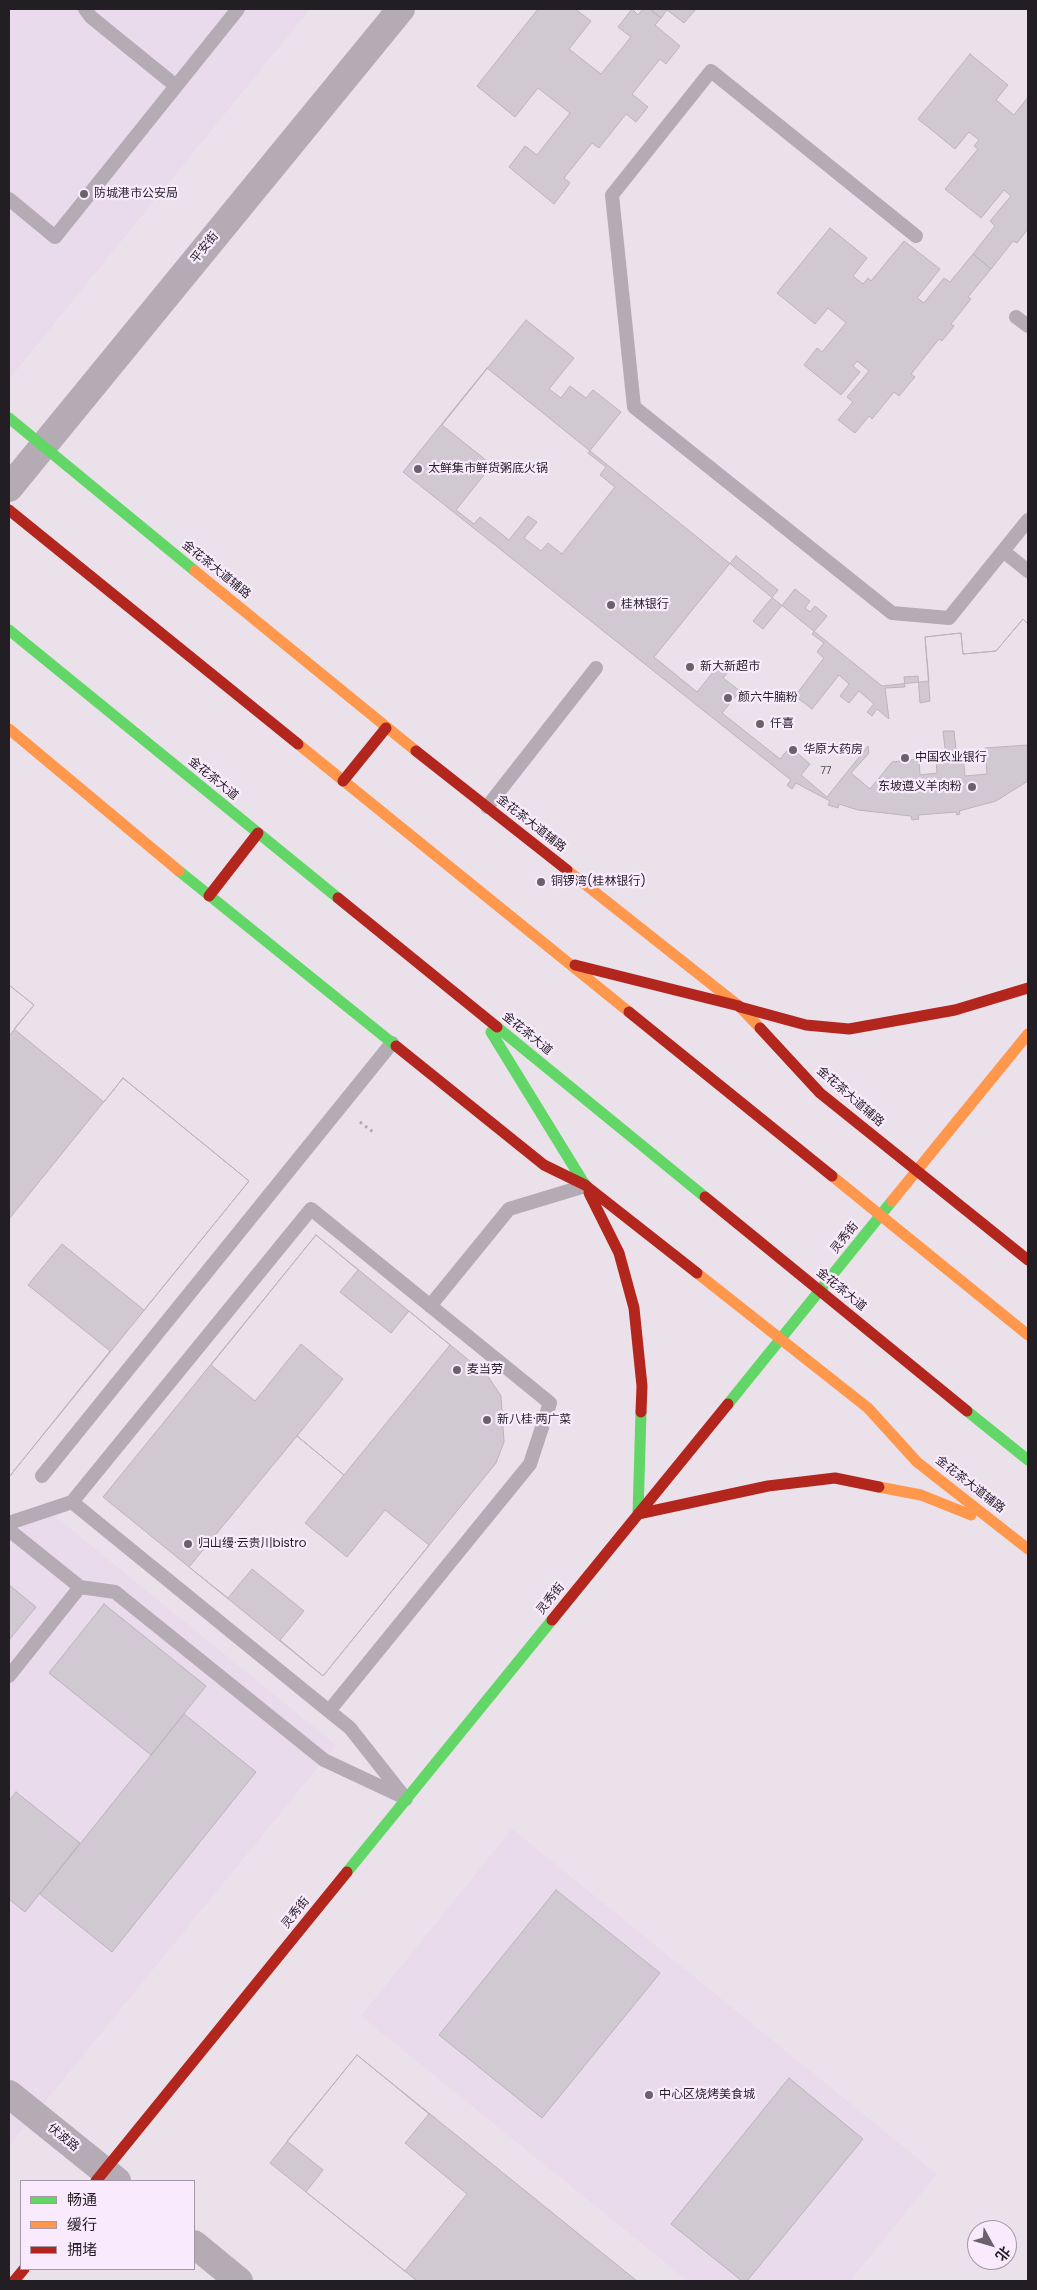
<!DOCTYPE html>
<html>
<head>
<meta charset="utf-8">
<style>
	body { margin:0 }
	#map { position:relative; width:1037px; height:2290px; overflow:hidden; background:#eae1eb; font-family:Poppins,"Noto Sans SC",sans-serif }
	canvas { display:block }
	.frame { position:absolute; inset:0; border:10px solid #231e24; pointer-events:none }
	.legend { position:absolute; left:20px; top:2180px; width:175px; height:90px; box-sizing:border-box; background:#faeafd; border:1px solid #a498a6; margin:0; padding:6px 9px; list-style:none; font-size:15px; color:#231e24 }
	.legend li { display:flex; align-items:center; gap:10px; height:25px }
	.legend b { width:25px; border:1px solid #a498a6 }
	.north { position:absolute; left:967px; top:2220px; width:50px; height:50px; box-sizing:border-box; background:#faeafd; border:1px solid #a498a6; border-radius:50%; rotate:129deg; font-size:14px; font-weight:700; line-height:20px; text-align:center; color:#231e24 }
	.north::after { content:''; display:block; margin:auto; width:18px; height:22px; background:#69626a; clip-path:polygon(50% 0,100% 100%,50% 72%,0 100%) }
</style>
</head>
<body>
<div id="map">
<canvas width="1037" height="2290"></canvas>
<div class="frame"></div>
<ul class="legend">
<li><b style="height:6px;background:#63d668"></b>畅通</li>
<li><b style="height:6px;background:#ff974d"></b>缓行</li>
<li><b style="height:6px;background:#b3261e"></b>拥堵</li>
</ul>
<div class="north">北</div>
</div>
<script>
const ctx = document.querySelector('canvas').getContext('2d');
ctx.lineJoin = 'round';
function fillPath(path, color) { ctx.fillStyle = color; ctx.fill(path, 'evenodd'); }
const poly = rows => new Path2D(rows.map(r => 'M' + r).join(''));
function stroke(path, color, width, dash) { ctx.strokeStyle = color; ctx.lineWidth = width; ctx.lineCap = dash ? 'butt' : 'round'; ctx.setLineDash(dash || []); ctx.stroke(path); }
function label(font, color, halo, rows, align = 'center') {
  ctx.font = font + ' Poppins,"Noto Sans SC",sans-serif'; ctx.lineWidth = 4.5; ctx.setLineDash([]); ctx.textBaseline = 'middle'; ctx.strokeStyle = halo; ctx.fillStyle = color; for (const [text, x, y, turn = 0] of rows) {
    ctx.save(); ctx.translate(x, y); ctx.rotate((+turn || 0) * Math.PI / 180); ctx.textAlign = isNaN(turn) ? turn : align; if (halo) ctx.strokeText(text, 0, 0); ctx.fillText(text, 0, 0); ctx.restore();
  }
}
fillPath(poly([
	[9,9,310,9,9,379],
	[41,1505,336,1745,9,2146,9,1513,24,1525],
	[512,1829,937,2174,850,2281,688,2281,361,2016]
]), '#e9daec');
const building = poly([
	[538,9,575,9,591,21,569,49,601,74,631,37,618,27,632,9,638,15,643,9,650,9,661,18,655,25,680,46,666,64,660,59,632,94,648,107,636,122,626,114,599,148,592,143,564,178,570,183,554,204,509,167,525,146,537,155,570,113,538,88,515,117,477,86,538,9],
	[650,9,696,9,684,23,667,10,661,18,650,9],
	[970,54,1008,85,996,100,1014,115,1028,97,1028,229,1017,243,1013,241,991,269,973,254,995,226,990,221,1011,196,1004,190,981,218,945,189,978,149,974,146,979,140,969,132,955,149,918,119,970,54],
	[830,228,867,258,853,276,863,284,868,278,871,281,904,241,940,269,917,298,924,303,944,278,950,282,973,254,991,269,968,297,971,299,951,324,954,326,942,341,939,339,911,374,915,377,899,396,894,392,872,419,869,416,855,433,838,420,853,402,847,397,869,371,857,361,853,366,860,372,841,395,804,365,817,348,822,352,846,323,828,308,815,324,777,293,830,228],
	[526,320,574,358,549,389,561,398,570,386,586,398,593,390,621,412,588,453,606,467,600,475,615,487,562,554,548,543,541,551,524,538,537,522,528,516,509,540,480,517,474,524,456,510,492,465,442,425,526,320],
	[487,368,882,686,929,681,925,637,961,633,963,654,996,651,1023,619,1028,624,1028,781,996,801,959,811,960,814,957,815,956,812,918,815,919,819,912,820,911,816,858,810,839,804,838,808,828,805,830,801,796,783,792,789,787,785,791,780,403,472,487,368],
	[736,556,778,590,753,621,763,629,795,589,810,601,805,608,810,612,815,606,827,616,812,634,824,643,817,652,824,658,795,696,812,709,839,675,849,684,840,696,849,703,859,691,874,704,867,712,872,716,877,709,889,719,885,688,905,687,904,677,918,676,920,703,930,701,925,637,961,633,963,654,996,651,1023,619,1028,624,1028,745,985,748,987,774,965,776,963,757,957,758,954,731,943,731,946,757,936,758,937,773,920,775,919,759,892,762,870,789,851,773,869,753,868,746,827,797,801,775,810,764,790,747,780,759,722,713,740,691,723,678,731,669,722,661,697,692,654,657,736,556],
	[9,985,34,1005,9,1036,9,985],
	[9,985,34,1005,14,1029,104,1102,123,1078,249,1181,9,1477,9,985],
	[123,1078,249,1181,144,1310,62,1244,28,1285,110,1351,9,1477,9,1219,123,1078],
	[316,1235,487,1375,501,1396,504,1442,496,1463,323,1676,103,1497,316,1235],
	[316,1235,358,1270,340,1292,391,1333,409,1311,450,1345,344,1475,297,1436,343,1379,301,1344,255,1401,211,1365,316,1235],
	[297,1436,344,1475,305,1523,347,1557,385,1510,429,1545,323,1676,280,1640,304,1611,252,1569,228,1598,189,1567,297,1436],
	[9,1585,36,1607,9,1640,9,1585],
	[104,1604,206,1686,151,1755,49,1673,104,1604],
	[184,1714,256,1772,112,1952,40,1894,184,1714],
	[16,1792,80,1843,25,1912,9,1899,9,1801,16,1792],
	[556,1890,660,1973,542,2118,439,2035,556,1890],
	[357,2055,637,2281,417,2281,306,2192,270,2163,357,2055],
	[357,2055,429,2114,405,2143,467,2194,405,2271,306,2192,323,2170,287,2141,357,2055],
	[789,2078,863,2139,747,2281,742,2281,671,2224,789,2078]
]);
fillPath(building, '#d0c9d1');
stroke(building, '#bbb4bc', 1);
stroke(poly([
	[360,1122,373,1132]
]), '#b0a9b2', 3, [2.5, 4]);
stroke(poly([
	[85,9,91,17,176,86],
	[9,199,55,237,238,9],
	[916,236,711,71,612,195,634,407,892,613,949,618,1003,551],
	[1016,317,1028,326],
	[1028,520,1003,551,1028,571],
	[487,807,596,668],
	[430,1306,509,1209,585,1186],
	[42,1476,392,1043],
	[9,1523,72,1502],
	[9,1530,80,1587,115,1592,324,1760,403,1797],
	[9,1676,80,1587],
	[329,1711,530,1464,550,1403,311,1209,72,1502,319,1703,350,1728,406,1799]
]), '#b4abb5', 14);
stroke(poly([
	[9,488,401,9],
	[9,2094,117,2181],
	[194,2244,239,2281]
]), '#b4abb5', 28);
stroke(poly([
	[9,418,195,571],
	[9,630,338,898],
	[179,871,396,1046],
	[497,1027,705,1197],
	[491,1032,585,1185],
	[728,1404,892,1201],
	[967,1411,1028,1460],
	[638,1514,641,1412],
	[347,1872,552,1620]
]), '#63d668', 11);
stroke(poly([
	[195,571,416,751],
	[9,729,179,871],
	[298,744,629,1012],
	[567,870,739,1006,760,1028],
	[832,1176,1028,1335],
	[892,1201,1028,1034],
	[697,1273,868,1408,917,1462,1028,1549],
	[879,1487,921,1495,971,1515]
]), '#ff974d', 11);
stroke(poly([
	[9,510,298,744],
	[416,751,567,870],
	[343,781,386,728],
	[209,896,258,833],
	[338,898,497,1027],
	[575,965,739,1006],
	[740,1007,806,1025,849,1029,955,1010,1028,988],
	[629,1012,832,1176],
	[760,1028,820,1093,1028,1260],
	[396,1046,544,1165,585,1185,697,1273],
	[589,1193,619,1253,634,1308,642,1386,641,1412],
	[705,1197,967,1411],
	[638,1514,768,1486,835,1478,879,1487],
	[552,1620,728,1404],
	[96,2181,347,1872],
	[14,2281,24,2269]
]), '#b3261e', 11);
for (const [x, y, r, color] of [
	[84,194,5,"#69626a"],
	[418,469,5,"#69626a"],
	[611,605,5,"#69626a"],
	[690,667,5,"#69626a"],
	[728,698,5,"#69626a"],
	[760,724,5,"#69626a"],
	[793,750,5,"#69626a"],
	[905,758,5,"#69626a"],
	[972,787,5,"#69626a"],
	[541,882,5,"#69626a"],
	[457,1370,5,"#69626a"],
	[487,1420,5,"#69626a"],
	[188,1544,5,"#69626a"],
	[649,2095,5,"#69626a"]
]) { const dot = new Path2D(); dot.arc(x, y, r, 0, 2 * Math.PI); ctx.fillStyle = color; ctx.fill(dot); stroke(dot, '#faeafd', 2); }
label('10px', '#504a51', null, [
	["77",826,771]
]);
label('12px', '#231e24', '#faeafd', [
	["防城港市公安局",94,194],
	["太鲜集市鲜货粥底火锅",428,469],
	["桂林银行",621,605],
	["新大新超市",700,667],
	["颜六牛腩粉",738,698],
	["仟喜",770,724],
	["华原大药房",803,750],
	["中国农业银行",915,758],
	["东坡遵义羊肉粉",962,787,"right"],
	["铜锣湾(桂林银行)",551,882],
	["麦当劳",467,1370],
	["新八桂·两广菜",497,1420],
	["归山缦·云贵川bistro",198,1544],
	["中心区烧烤美食城",659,2095]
], 'left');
label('12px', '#231e24', '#faeafd', [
	["平安街",205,248,-51],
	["金花茶大道辅路",216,570,39],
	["金花茶大道",213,779,39],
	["金花茶大道辅路",531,824,38],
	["金花茶大道",527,1034,39],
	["金花茶大道辅路",850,1097,41],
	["灵秀街",845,1238,-51],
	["金花茶大道",841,1290,39],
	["金花茶大道辅路",970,1485,38],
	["灵秀街",551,1599,-51],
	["灵秀街",296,1913,-51],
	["伏波路",63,2138,39]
]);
</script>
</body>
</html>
